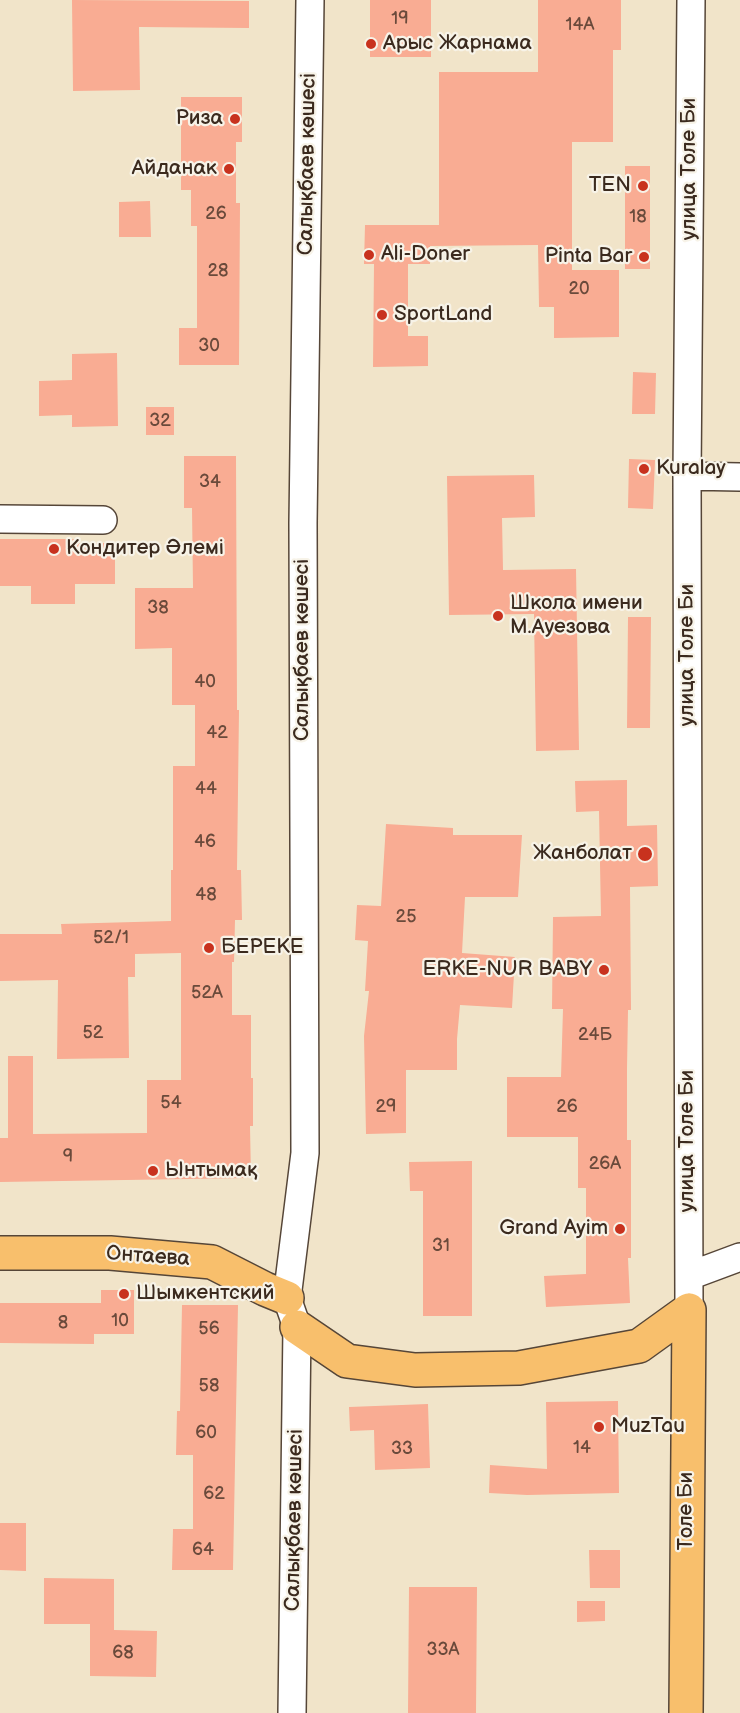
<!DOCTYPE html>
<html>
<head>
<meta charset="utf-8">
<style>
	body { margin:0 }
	canvas { display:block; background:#f1e4c9 }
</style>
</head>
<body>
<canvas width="740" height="1713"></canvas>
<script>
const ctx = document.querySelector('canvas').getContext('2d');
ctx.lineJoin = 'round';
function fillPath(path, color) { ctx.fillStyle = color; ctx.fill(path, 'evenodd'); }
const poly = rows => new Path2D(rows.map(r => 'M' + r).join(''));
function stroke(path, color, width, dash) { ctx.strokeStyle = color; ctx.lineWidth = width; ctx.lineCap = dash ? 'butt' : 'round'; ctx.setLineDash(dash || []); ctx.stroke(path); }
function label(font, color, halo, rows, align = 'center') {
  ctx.font = font + ' "Balsamiq Sans",sans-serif'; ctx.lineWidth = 4.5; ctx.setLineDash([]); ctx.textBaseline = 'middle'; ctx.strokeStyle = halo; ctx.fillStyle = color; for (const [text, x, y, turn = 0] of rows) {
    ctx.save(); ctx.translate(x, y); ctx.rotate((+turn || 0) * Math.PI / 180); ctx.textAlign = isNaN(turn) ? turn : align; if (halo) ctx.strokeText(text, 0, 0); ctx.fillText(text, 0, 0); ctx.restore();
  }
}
fillPath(poly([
	[72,0,249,1,249,28,139,27,140,90,73,91],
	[370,0,431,0,431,57,370,57],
	[538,0,621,0,621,50,613,50,613,142,572,142,572,270,619,270,619,337,554,338,554,307,539,307,538,245,430,246,430,264,408,264,408,336,428,336,428,366,373,367,374,264,364,264,365,225,439,225,439,72,538,72],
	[181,97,242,97,242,142,236,142,236,203,240,203,239,365,179,365,179,328,197,328,197,226,191,226,191,190,181,190],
	[625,166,650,166,650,269,625,269],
	[150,201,151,237,119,237,119,202],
	[117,353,118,426,72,427,72,415,39,416,39,381,72,380,72,354],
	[633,372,656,373,655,414,632,414],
	[146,407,174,407,174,435,146,435],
	[184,456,236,456,237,710,239,710,237,870,241,870,242,920,235,920,234,962,232,962,232,1015,251,1015,251,1078,253,1078,253,1126,250,1126,251,1178,0,1182,0,1138,8,1138,8,1056,33,1056,33,1134,147,1133,147,1080,181,1080,181,953,135,954,135,977,128,977,129,1058,57,1059,58,980,0,981,0,934,62,934,61,924,171,921,171,870,173,870,173,766,195,766,195,705,172,705,172,648,135,649,135,588,193,588,192,508,184,508],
	[629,459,655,460,653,509,628,508],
	[534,475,535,517,502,518,503,570,576,569,579,750,536,751,534,614,449,615,447,476],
	[0,539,75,539,75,543,115,543,115,584,75,584,75,604,31,604,31,586,0,586],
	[628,617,651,617,650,728,627,728],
	[627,780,627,826,657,825,658,886,630,887,631,1010,628,1010,627,1069,627,1140,631,1140,631,1258,628,1258,630,1303,546,1307,544,1276,586,1274,586,1188,578,1188,578,1137,507,1137,507,1077,561,1077,563,1009,552,1009,553,917,601,916,599,811,576,812,575,781],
	[386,824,453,828,453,835,522,835,518,897,465,897,462,953,515,957,512,1008,460,1005,457,1039,457,1070,406,1070,406,1133,366,1134,364,1036,369,991,365,991,368,941,355,940,357,905,381,906],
	[472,1161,472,1316,423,1316,423,1191,410,1191,409,1162],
	[101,1290,134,1290,134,1334,94,1334,94,1344,0,1343,0,1303,101,1303],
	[182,1305,238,1305,233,1570,172,1570,173,1529,193,1529,193,1455,176,1455,177,1411,180,1411],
	[618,1401,619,1493,527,1495,489,1493,490,1465,547,1469,546,1402],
	[428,1404,430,1468,375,1470,374,1430,350,1431,349,1407],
	[0,1523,26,1523,26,1571,0,1570],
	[589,1550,620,1550,620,1588,590,1588],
	[44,1578,114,1579,114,1630,157,1631,156,1677,90,1676,90,1624,44,1624],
	[409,1587,477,1587,476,1713,408,1713],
	[577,1601,605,1601,605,1621,577,1622]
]), '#f9ac93');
const minor = poly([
	[687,476,740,477],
	[0,519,103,520],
	[689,1276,740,1257],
	[689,1310,687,476,691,0],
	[292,1713,297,1327,287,1298,305,1153,303,523,310,0]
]);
const major = poly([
	[0,1253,110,1253,212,1262,265,1289,287,1298],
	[297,1327,347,1361,415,1370,519,1368,639,1346,689,1310],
	[686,1713,689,1310]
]);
stroke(minor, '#564638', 30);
stroke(major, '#564638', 36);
stroke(minor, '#fff', 27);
stroke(major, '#f8bf6c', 33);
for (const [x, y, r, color] of [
	[371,44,6,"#c8321e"],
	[235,119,6,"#c8321e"],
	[229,169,6,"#c8321e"],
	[643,186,6,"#c8321e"],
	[369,255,6,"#c8321e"],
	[644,257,6,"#c8321e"],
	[382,315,6,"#c8321e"],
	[644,469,6,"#c8321e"],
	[54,549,6,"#c8321e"],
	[498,616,6,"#c8321e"],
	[645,854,8,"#c8321e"],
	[209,948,6,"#c8321e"],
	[604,970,6,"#c8321e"],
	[153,1171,6,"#c8321e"],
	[620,1229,6,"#c8321e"],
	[124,1294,6,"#c8321e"],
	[599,1427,6,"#c8321e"]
]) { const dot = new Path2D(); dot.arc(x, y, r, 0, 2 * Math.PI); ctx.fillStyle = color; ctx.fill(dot); stroke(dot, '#f7f3e8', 2); }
label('18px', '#6a4a3b', null, [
	["19",400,19],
	["14А",580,25],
	["26",216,214],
	["18",638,217],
	["28",218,271],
	["20",579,289],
	["30",209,346],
	["32",160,421],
	["34",210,482],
	["38",158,608],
	["40",205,682],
	["42",217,733],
	["44",206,789],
	["46",205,842],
	["48",206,895],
	["25",406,917],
	["52/1",111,938],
	["52А",207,993],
	["52",93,1033],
	["24Б",595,1035],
	["54",171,1103],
	["29",386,1107],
	["26",567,1107],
	["9",68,1157],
	["26А",605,1164],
	["31",441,1246],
	["10",120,1321],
	["8",63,1323],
	["56",209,1329],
	["58",209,1386],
	["60",206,1433],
	["14",582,1448],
	["33",402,1449],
	["62",214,1494],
	["64",203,1550],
	["33А",443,1650],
	["68",123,1653]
]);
label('21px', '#3b2a1e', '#f7f3e8', [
	["Арыс Жарнама",383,44],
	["Риза",223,119,"right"],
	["Айданак",217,169,"right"],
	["TEN",631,186,"right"],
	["Ali-Doner",381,255],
	["Pinta Bar",632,257,"right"],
	["SportLand",394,315],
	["Kuralay",656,469],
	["Кондитер Әлемі",66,549],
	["Школа имени",510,604],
	["М.Ауезова",510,628],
	["Жанболат",632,854,"right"],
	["БЕРЕКЕ",221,948],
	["ERKE-NUR BABY",592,970,"right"],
	["Ынтымақ",165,1171],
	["Grand Ayim",608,1229,"right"],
	["Шымкентский",136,1294],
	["MuzTau",611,1427]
], 'left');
label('21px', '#3b2a1e', '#f7f3e8', [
	["Салықбаев көшесі",308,164,-89],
	["улица Толе Би",690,169,-90],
	["Салықбаев көшесі",303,650,-90],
	["улица Толе Би",688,655,-90],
	["улица Толе Би",688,1141,-90],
	["Онтаева",148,1257,4],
	["Толе Би",687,1511,-90],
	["Салықбаев көшесі",295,1520,-89]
]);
</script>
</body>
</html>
